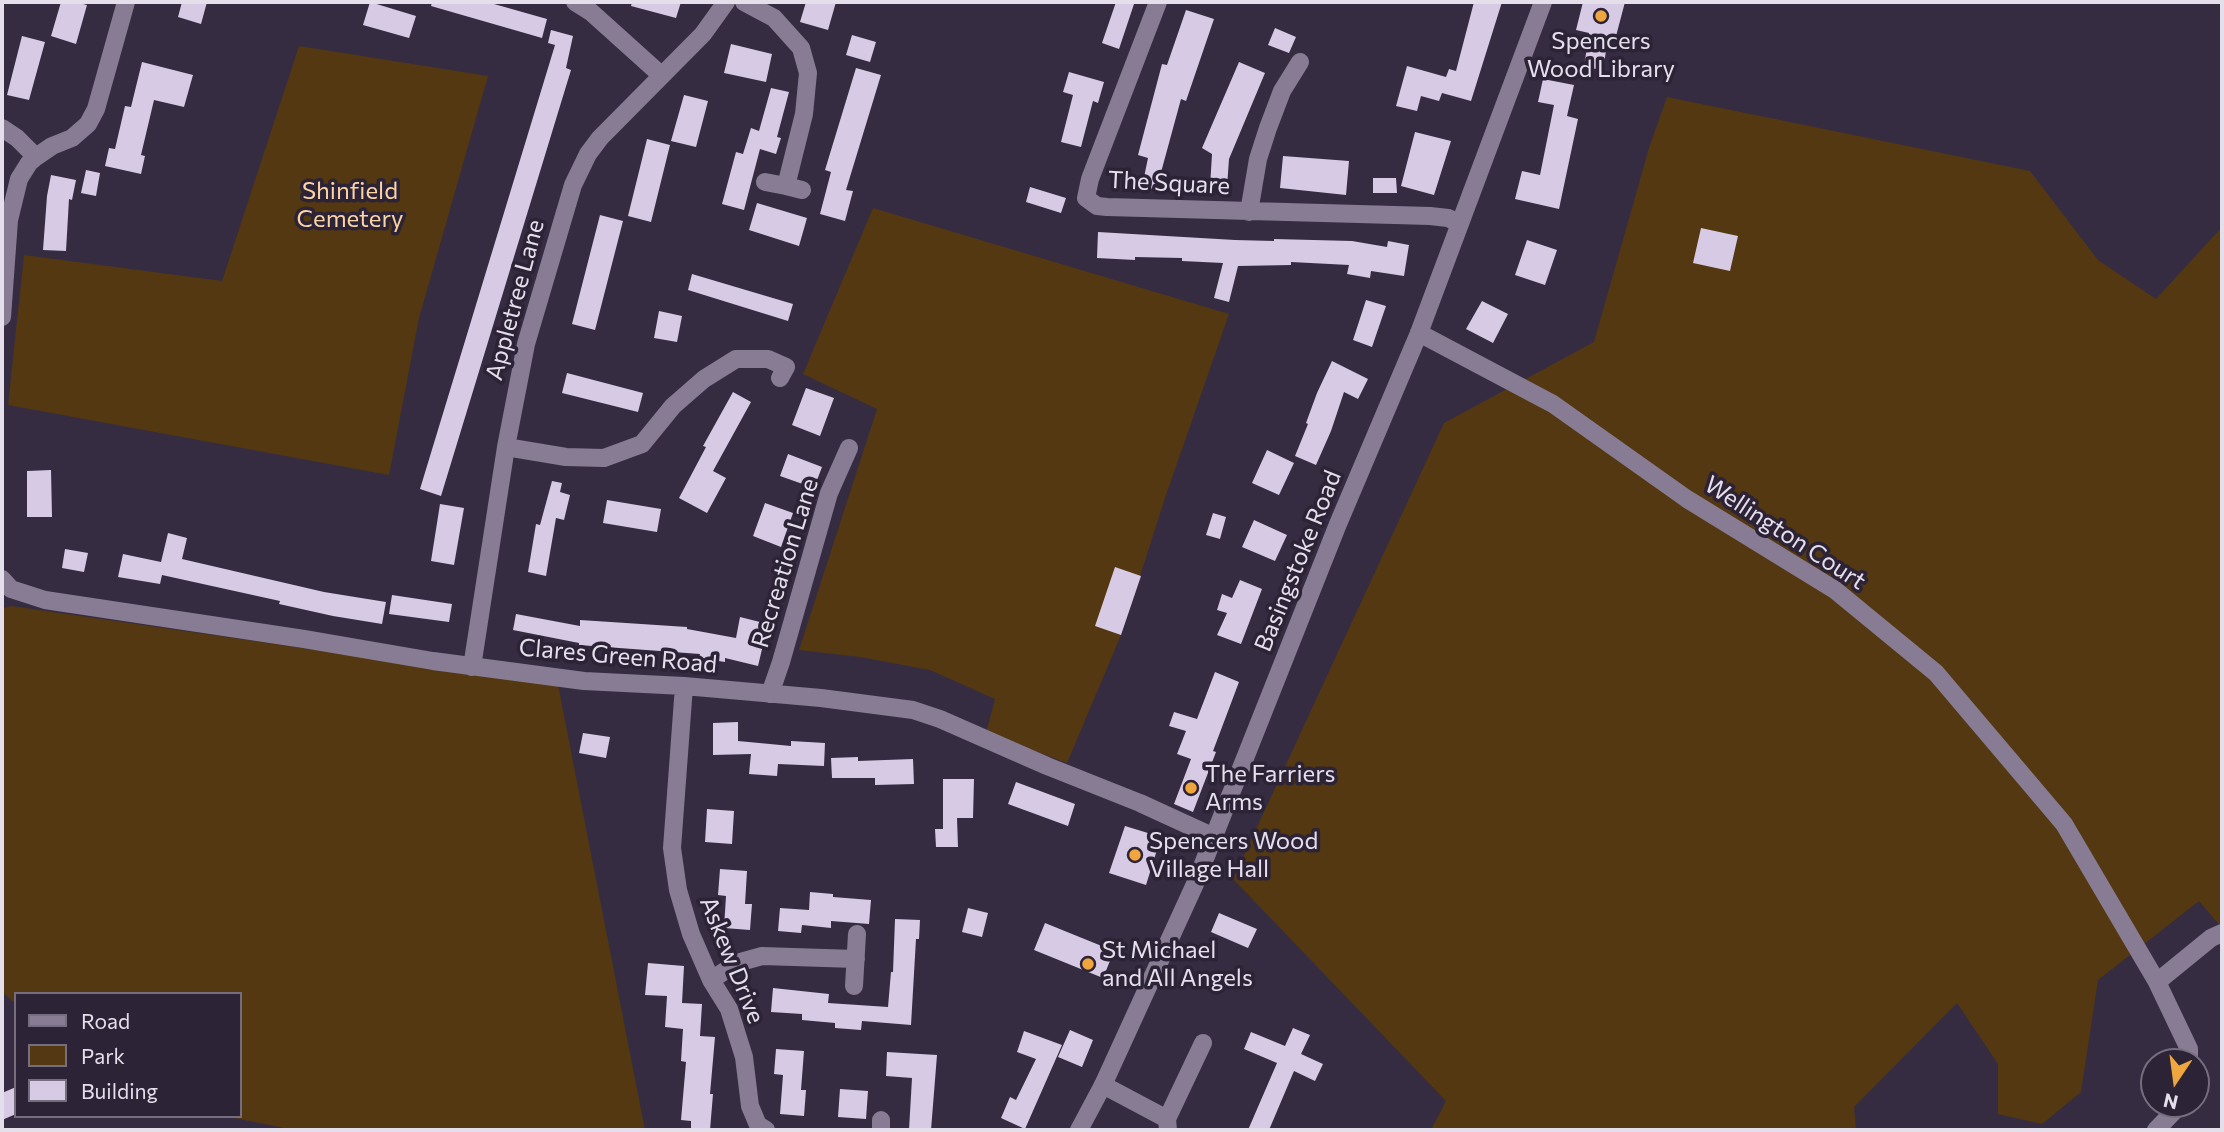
<!DOCTYPE html>
<html>
<head>
<meta charset="utf-8">
<style>
	body { margin:0 }
	#map { position:relative; width:2224px; height:1132px; overflow:hidden; background:#362c41; font-family:Commissioner,sans-serif }
	canvas { display:block }
	.frame { position:absolute; inset:0; border:4px solid #e5dfec; pointer-events:none }
	.legend { position:absolute; left:14px; top:992px; width:228px; height:126px; box-sizing:border-box; background:#2c2337; border:2px solid #766e7f; margin:0; padding:9px 12px; list-style:none; font-size:21px; color:#e5dfec }
	.legend li { display:flex; align-items:center; gap:14px; height:35px }
	.legend b { width:35px; border:2px solid #766e7f }
	.north { position:absolute; left:2140px; top:1048px; width:70px; height:70px; box-sizing:border-box; background:#2c2337; border:2px solid #766e7f; border-radius:50%; rotate:193deg; font-size:19px; font-weight:700; line-height:28px; text-align:center; color:#e5dfec }
	.north::after { content:''; display:block; margin:auto; width:24px; height:32px; background:#f0a63e; clip-path:polygon(50% 0,100% 100%,50% 72%,0 100%) }
</style>
</head>
<body>
<div id="map">
<canvas width="2224" height="1132"></canvas>
<div class="frame"></div>
<ul class="legend">
<li><b style="height:9px;background:#877c94"></b>Road</li>
<li><b style="height:19px;background:#533812"></b>Park</li>
<li><b style="height:19px;background:#d6cae5"></b>Building</li>
</ul>
<div class="north">N</div>
</div>
<script>
const ctx = document.querySelector('canvas').getContext('2d');
ctx.lineJoin = 'round';
function fillPath(path, color) { ctx.fillStyle = color; ctx.fill(path, 'evenodd'); }
const poly = rows => new Path2D(rows.map(r => 'M' + r).join(''));
function stroke(path, color, width, dash) { ctx.strokeStyle = color; ctx.lineWidth = width; ctx.lineCap = dash ? 'butt' : 'round'; ctx.setLineDash(dash || []); ctx.stroke(path); }
function label(font, color, halo, rows, align = 'center') {
  ctx.font = font + ' Commissioner,sans-serif'; ctx.lineWidth = 7; ctx.setLineDash([]); ctx.textBaseline = 'middle'; ctx.strokeStyle = halo; ctx.fillStyle = color; for (const [text, x, y, turn = 0] of rows) {
    ctx.save(); ctx.translate(x, y); ctx.rotate((+turn || 0) * Math.PI / 180); ctx.textAlign = isNaN(turn) ? turn : align; if (halo) ctx.strokeText(text, 0, 0); ctx.fillText(text, 0, 0); ctx.restore();
  }
}
fillPath(poly([
	[299,46,488,76,419,318,389,475,8,405,24,255,222,281],
	[1667,97,2030,171,2098,260,2156,299,2222,227,2222,928,2199,901,2098,980,2081,1092,2042,1124,1998,1114,1998,1064,1957,1003,1854,1107,1856,1130,1431,1130,1446,1101,1233,879,1444,423,1594,342,1649,148],
	[873,208,1229,314,1165,498,1121,635,1067,763,986,733,995,699,930,670,860,657,799,650,877,409,803,374],
	[11,606,558,685,645,1130,294,1130,225,1116,240,1116,240,994,16,994,16,1004,2,992,2,609]
]), '#533812');
fillPath(poly([
	[61,2,75,2,87,5,76,44,51,36],
	[182,2,207,2,201,24,178,17],
	[370,2,416,16,409,38,363,25],
	[432,2,487,2,547,19,542,38,431,6],
	[632,2,681,2,676,18,631,6],
	[806,2,836,2,828,30,800,22],
	[1116,2,1134,4,1119,49,1102,43],
	[1474,2,1502,2,1471,101,1442,93,1439,101,1421,96,1417,111,1396,106,1407,66,1446,77,1449,69,1456,71],
	[1583,2,1625,2,1615,40,1608,38,1603,70,1584,67,1589,33,1576,30],
	[1186,10,1214,19,1186,101,1181,99,1160,176,1167,178,1164,191,1142,187,1148,158,1138,155,1162,64,1167,65],
	[1275,28,1296,37,1289,53,1268,45],
	[551,30,573,36,566,68,571,70,441,496,420,489,555,45,548,43],
	[852,35,876,42,870,62,846,55],
	[22,36,45,42,29,100,7,95],
	[731,44,772,54,766,82,724,73],
	[142,62,193,75,184,107,154,100,141,155,145,156,141,174,105,166,109,148,115,149,125,106,131,107],
	[1239,62,1265,73,1229,159,1227,187,1210,187,1212,154,1202,148],
	[856,68,881,75,846,190,853,191,845,221,820,214,831,172,825,170],
	[1069,72,1104,82,1098,103,1093,101,1081,147,1061,142,1073,95,1063,92],
	[1543,79,1574,85,1567,116,1578,119,1559,209,1515,199,1522,171,1540,175,1554,105,1538,102],
	[771,88,789,92,777,137,781,138,776,154,760,149,744,210,722,204,736,152,743,154,751,128,759,131],
	[684,95,708,101,696,147,671,141],
	[1415,132,1451,141,1434,195,1401,186],
	[647,139,670,145,651,222,628,216],
	[1283,156,1349,161,1346,195,1280,188],
	[86,170,100,173,96,196,81,193],
	[51,175,76,180,72,200,69,199,66,251,43,250,47,196],
	[1373,178,1396,178,1397,193,1373,193],
	[1030,187,1066,198,1061,213,1026,202],
	[757,203,807,218,799,246,749,230],
	[600,215,623,221,595,330,572,324],
	[1701,228,1738,236,1730,271,1693,263],
	[1098,232,1235,240,1274,241,1274,239,1352,241,1387,247,1388,241,1409,245,1404,276,1371,271,1370,278,1347,274,1349,265,1291,262,1291,265,1238,266,1229,302,1214,298,1223,263,1182,261,1182,258,1135,257,1135,260,1097,258],
	[1527,240,1557,250,1545,285,1515,275],
	[692,274,793,304,788,321,688,290],
	[1366,300,1386,306,1372,347,1353,340],
	[1482,301,1508,314,1493,343,1466,329],
	[659,311,682,316,677,342,654,338],
	[1332,361,1368,379,1358,399,1344,392,1331,431,1316,465,1295,456,1308,424,1306,423,1317,393],
	[567,373,643,393,638,412,562,393],
	[806,388,834,398,820,436,792,425],
	[733,392,751,402,713,471,726,478,707,513,679,498,706,447,703,446],
	[1267,450,1294,463,1279,495,1252,483],
	[788,454,822,467,814,488,780,476],
	[51,470,52,517,27,517,27,471],
	[552,481,562,483,560,492,570,495,564,520,556,518,546,576,528,572,536,524,540,525],
	[607,500,661,509,657,532,603,523],
	[765,503,793,513,781,547,753,536],
	[440,504,464,508,454,565,431,561],
	[1213,513,1226,517,1220,539,1206,535],
	[1254,520,1287,535,1275,561,1242,547],
	[168,533,187,538,182,559,324,592,386,602,382,624,333,616,279,604,280,601,162,575,160,584,118,577,123,554,161,562],
	[65,549,88,553,84,572,62,568],
	[1115,567,1141,576,1121,635,1095,626],
	[1240,580,1262,589,1241,644,1217,635,1227,613,1217,610,1222,594,1232,598],
	[392,595,452,604,449,622,389,614],
	[516,614,580,626,580,620,687,627,687,629,736,638,740,617,768,624,758,666,725,658,725,662,699,658,700,654,579,645,579,643,513,630],
	[1215,672,1239,682,1213,751,1216,752,1193,812,1174,804,1191,759,1177,754,1186,731,1169,726,1174,712,1197,719],
	[738,722,738,741,791,746,791,741,825,743,824,766,778,764,777,776,749,774,751,754,713,755,713,723],
	[583,733,610,737,606,758,579,753],
	[858,757,858,761,913,759,914,784,875,785,875,778,832,778,831,758],
	[943,779,974,779,973,818,957,818,958,847,936,847,935,829,943,829],
	[1016,782,1075,804,1068,826,1008,804],
	[707,809,734,811,732,844,705,842],
	[1125,826,1161,837,1146,885,1109,873],
	[720,869,747,871,745,904,752,904,750,930,724,928,726,896,718,895],
	[810,892,833,894,833,897,871,900,869,924,831,921,831,928,802,925,801,933,778,931,780,908,809,910],
	[968,908,988,913,982,937,962,932],
	[1219,913,1257,929,1248,948,1211,932],
	[895,919,920,920,919,939,916,939,911,1025,862,1021,861,1030,835,1028,835,1023,802,1020,802,1014,771,1012,773,988,829,994,828,1003,888,1007,891,972,893,972],
	[1045,923,1114,951,1103,978,1034,950],
	[648,963,684,966,682,1003,702,1004,700,1036,715,1037,710,1094,713,1094,710,1130,691,1130,691,1121,681,1120,686,1062,681,1061,683,1029,665,1027,667,996,645,995],
	[1293,1028,1310,1035,1301,1054,1323,1064,1315,1081,1294,1071,1269,1130,1248,1130,1277,1063,1244,1049,1251,1032,1285,1046],
	[1070,1030,1093,1040,1082,1067,1058,1057],
	[1024,1031,1062,1045,1025,1129,1001,1118,1010,1097,1016,1100,1036,1059,1017,1052],
	[776,1049,804,1051,801,1090,806,1090,804,1116,780,1114,783,1075,774,1074],
	[887,1052,937,1055,931,1130,909,1130,912,1078,886,1076],
	[16,1087,16,1114,2,1120,2,1093],
	[840,1089,868,1091,866,1119,838,1117]
]), '#d6cae5');
stroke(poly([
	[575,2,591,12,661,75],
	[744,2,774,18,801,48,808,73,804,114,786,186,802,190],
	[1158,2,1090,179,1086,198,1097,206,1107,207,1430,216,1448,218,1459,223],
	[2,128,17,138,36,157],
	[765,182,786,186],
	[1249,212,1258,159,1268,128,1282,91,1300,62],
	[2,317,9,220,19,179,29,163,36,157,52,146,72,138,88,124,96,109,126,2],
	[1419,333,1553,404,1687,499,1835,590,1936,673,2064,824,2157,982,2189,1049,2189,1062],
	[506,447,566,457,604,458,642,444,673,406,704,379,736,359,768,359,786,367,780,378],
	[2,579,11,589,45,600,304,639,433,661,584,681,684,686,821,698,913,710,940,719,1047,766,1140,803,1214,837],
	[472,667,506,447,526,344,573,185,588,154,600,138,703,34,726,2],
	[684,686,672,848,678,890,691,934,711,980,729,1009,744,1057,750,1106,758,1125,766,1130],
	[770,694,781,662,829,493,849,448],
	[711,980,737,963,762,956,856,959],
	[2157,982,2211,938,2222,933],
	[854,986,857,934],
	[1103,1085,1167,1119,1168,1130],
	[1167,1119,1203,1043],
	[881,1130,881,1120],
	[2156,1130,2181,1104]
]), '#877c94', 18);
stroke(poly([
	[1079,1130,1103,1085,1195,884,1338,524,1419,333,1543,2]
]), '#877c94', 18);
for (const [x, y, r, color] of [
	[1601,16,7,"#f0a63e"],
	[1191,788,7,"#f0a63e"],
	[1135,855,7,"#f0a63e"],
	[1088,964,7,"#f0a63e"]
]) { const dot = new Path2D(); dot.arc(x, y, r, 0, 2 * Math.PI); ctx.fillStyle = color; ctx.fill(dot); stroke(dot, '#2c2337', 2.5); }
label('24px', '#e5dfec', '#2c2337', [
	["Spencers",1601,41,"center"],
	["Wood Library",1601,69,"center"],
	["The Farriers",1205,774],
	["Arms",1205,802],
	["Spencers Wood",1149,841],
	["Village Hall",1149,869],
	["St Michael",1102,950],
	["and All Angels",1102,978]
], 'left');
label('24px', '#e5dfec', '#2c2337', [
	["The Square",1169,183,3],
	["Appletree Lane",515,300,-75],
	["Wellington Court",1785,533,33],
	["Basingstoke Road",1298,561,-68],
	["Recreation Lane",785,563,-73],
	["Clares Green Road",618,656,5],
	["Askew Drive",732,960,68]
]);
label('24px', '#fbd4a5', '#2c2337', [
	["Shinfield",350,191],
	["Cemetery",350,219]
]);
</script>
</body>
</html>
